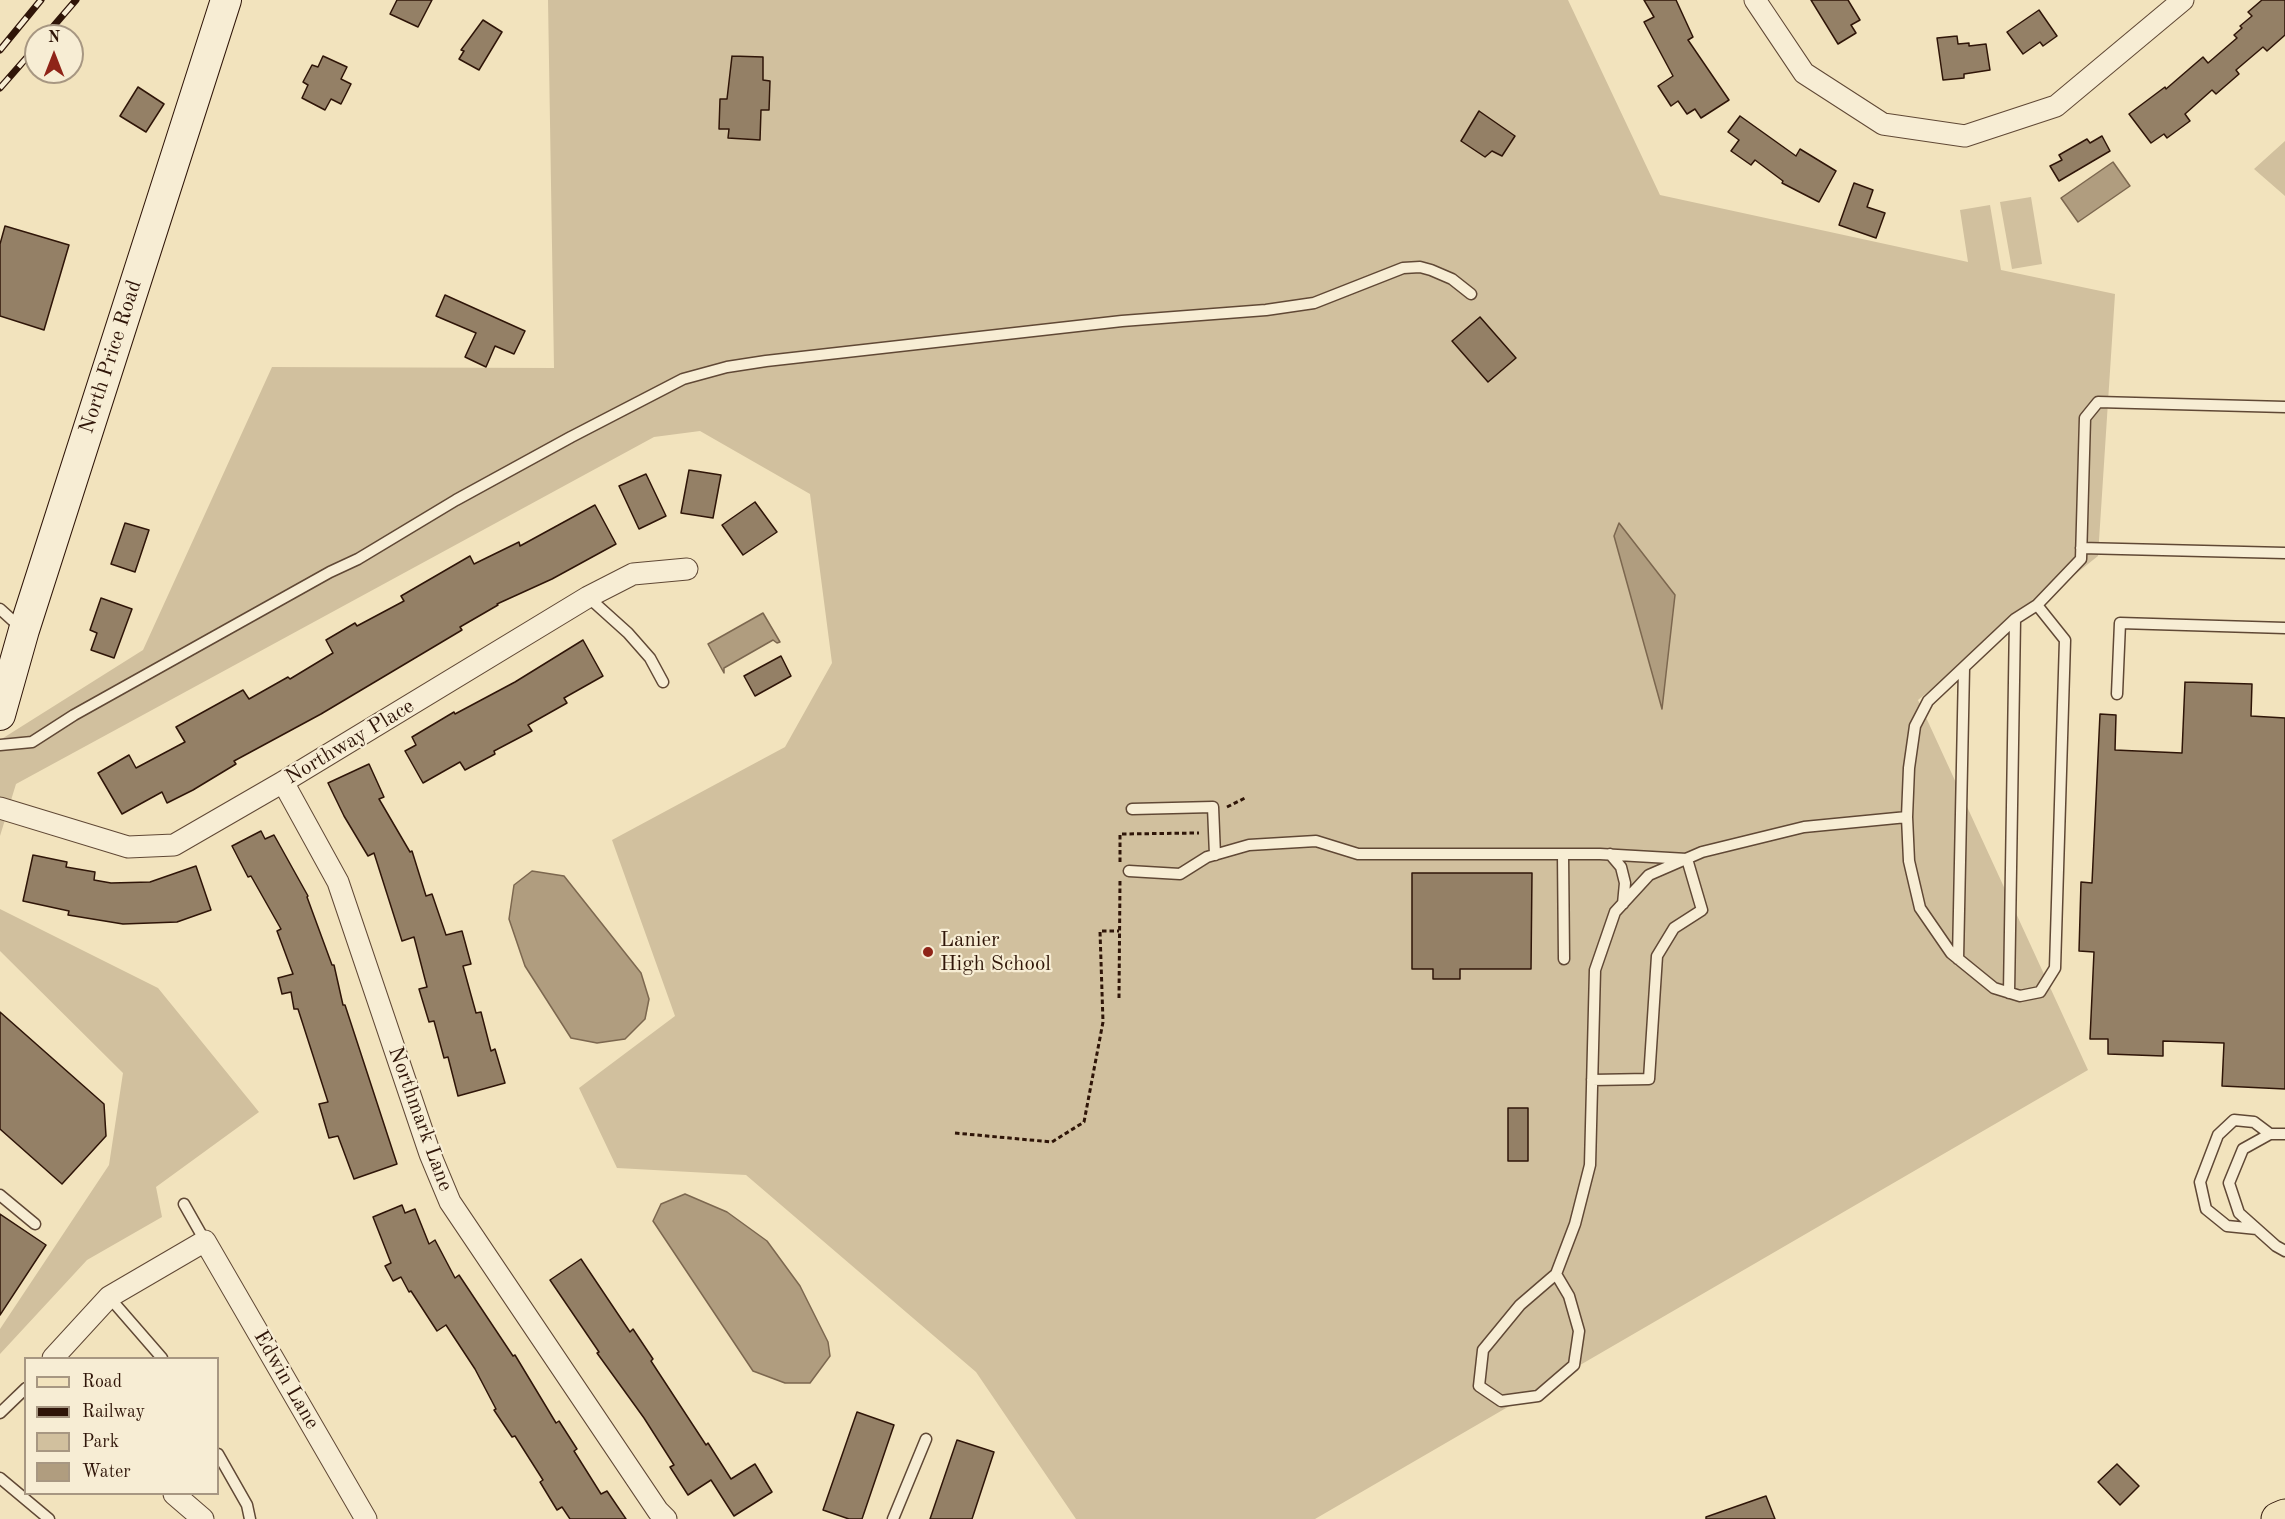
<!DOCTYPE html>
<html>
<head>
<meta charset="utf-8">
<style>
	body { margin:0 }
	#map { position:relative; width:2285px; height:1519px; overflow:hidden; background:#f2e3bd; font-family:"Old Standard TT",serif }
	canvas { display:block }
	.legend { position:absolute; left:24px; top:1357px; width:195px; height:138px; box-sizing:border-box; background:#f7edd4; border:2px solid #a79782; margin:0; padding:8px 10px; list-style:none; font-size:18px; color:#2f1508 }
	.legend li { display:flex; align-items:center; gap:12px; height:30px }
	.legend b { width:30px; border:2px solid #a79782 }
	.north { position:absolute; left:24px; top:24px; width:60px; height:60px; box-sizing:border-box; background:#f7edd4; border:2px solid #a79782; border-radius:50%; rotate:0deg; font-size:16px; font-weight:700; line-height:24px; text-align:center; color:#2f1508 }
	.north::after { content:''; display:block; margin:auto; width:21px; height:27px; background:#8f2418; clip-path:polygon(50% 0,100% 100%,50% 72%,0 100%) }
</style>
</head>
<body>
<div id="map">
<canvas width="2285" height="1519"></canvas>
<ul class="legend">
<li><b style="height:8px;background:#f2e3bd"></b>Road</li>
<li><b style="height:8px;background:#2f1508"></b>Railway</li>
<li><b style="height:16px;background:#d1c09e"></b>Park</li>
<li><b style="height:16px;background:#b09d7f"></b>Water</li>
</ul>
<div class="north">N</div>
</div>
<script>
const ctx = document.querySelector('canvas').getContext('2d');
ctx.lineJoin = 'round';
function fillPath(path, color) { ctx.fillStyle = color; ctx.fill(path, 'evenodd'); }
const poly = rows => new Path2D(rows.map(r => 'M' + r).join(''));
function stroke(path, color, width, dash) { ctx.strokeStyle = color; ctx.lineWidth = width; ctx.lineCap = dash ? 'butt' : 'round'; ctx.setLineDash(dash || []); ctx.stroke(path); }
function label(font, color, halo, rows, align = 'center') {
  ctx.font = font + ' "Old Standard TT",serif'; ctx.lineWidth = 4.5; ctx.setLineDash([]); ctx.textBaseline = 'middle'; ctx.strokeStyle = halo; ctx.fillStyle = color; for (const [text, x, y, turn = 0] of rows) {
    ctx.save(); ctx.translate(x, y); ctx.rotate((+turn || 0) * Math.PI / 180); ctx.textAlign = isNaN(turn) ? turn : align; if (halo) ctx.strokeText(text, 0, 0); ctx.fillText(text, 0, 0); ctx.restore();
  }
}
fillPath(poly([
	[548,0,1568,0,1660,195,1968,262,1960,210,1990,205,2001,270,2115,294,2098,556,1918,700,2088,1070,1315,1519,1076,1519,976,1372,746,1175,617,1168,579,1088,675,1016,612,840,785,747,832,663,810,494,700,431,654,437,16,784,0,836,0,740,143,650,272,367,554,368],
	[2285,141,2285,196,2254,169],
	[2031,197,2042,264,2012,269,2000,202],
	[0,909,158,988,259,1112,156,1187,162,1217,87,1260,0,1354,0,1329,109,1165,123,1073,0,951]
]), '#d1c09e');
const water = poly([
	[2113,162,2130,186,2078,222,2061,198,2113,162],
	[1619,523,1675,595,1662,709,1614,536,1619,523],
	[763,613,780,642,777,643,773,640,724,668,724,673,708,644,763,613],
	[532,871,564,876,641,973,649,999,645,1019,625,1039,597,1043,571,1038,525,966,509,919,514,885,532,871],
	[685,1194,727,1212,767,1241,800,1286,828,1342,830,1356,810,1383,785,1383,753,1371,653,1221,661,1204,685,1194]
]);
fillPath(water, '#b09d7f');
stroke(water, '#7c674f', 1.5);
const building = poly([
	[397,0,432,0,418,27,390,14,397,0],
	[1644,0,1676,0,1693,37,1688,40,1729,100,1701,118,1695,109,1687,114,1678,101,1671,106,1658,86,1673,76,1644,22,1654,17,1644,0],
	[1811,0,1848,0,1860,20,1851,25,1856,33,1838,44,1811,0],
	[2262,0,2285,0,2285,35,2267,51,2263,47,2236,70,2239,74,2216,94,2212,90,2185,114,2190,121,2167,138,2164,134,2151,143,2129,114,2165,87,2166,89,2203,57,2208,63,2237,38,2234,35,2242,28,2240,26,2252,16,2248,12,2262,0],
	[2039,10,2057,36,2043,46,2040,42,2023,54,2007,32,2039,10],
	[483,20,502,32,479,70,459,59,464,51,461,50,483,20],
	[1957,36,1958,44,1969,43,1969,46,1986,44,1990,70,1964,74,1964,78,1943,80,1937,38,1957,36],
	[323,56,347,67,341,79,351,84,341,104,331,99,325,110,302,98,308,85,303,82,312,65,318,67,323,56],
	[732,56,763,57,763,80,770,81,769,110,761,110,760,140,728,138,729,129,719,129,720,99,727,99,732,56],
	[138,87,164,104,146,132,120,116,138,87],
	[1479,111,1515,136,1502,156,1492,151,1485,157,1461,141,1479,111],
	[1740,116,1796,156,1800,149,1836,171,1819,202,1782,183,1783,181,1755,160,1751,165,1731,151,1739,140,1728,132,1740,116],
	[2102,136,2110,151,2059,181,2050,166,2062,160,2059,155,2087,139,2090,143,2102,136],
	[1854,183,1873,190,1867,207,1885,213,1876,238,1839,225,1854,183],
	[5,226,69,245,44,330,0,316,0,244,5,226],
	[445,295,525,331,514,354,495,346,486,367,465,357,476,333,436,316,445,295],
	[1480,317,1516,358,1488,382,1452,341,1480,317],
	[689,470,721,475,713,518,681,513,689,470],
	[646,474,666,516,639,529,619,486,646,474],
	[755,502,777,532,743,555,722,525,755,502],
	[595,505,616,544,552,579,497,604,498,605,460,627,462,630,321,714,234,761,236,764,193,790,167,803,162,792,122,814,98,773,129,755,136,768,185,742,176,727,243,690,249,699,288,677,290,679,333,653,326,640,355,623,357,626,404,601,401,596,470,556,474,564,519,542,520,546,595,505],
	[125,523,149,530,135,572,111,564,125,523],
	[101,598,132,609,114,658,91,650,97,633,90,630,101,598],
	[583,640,603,676,564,698,567,703,528,725,532,731,494,751,495,754,465,770,460,762,423,783,405,751,416,745,412,737,454,712,455,714,515,682,583,640],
	[781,656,791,676,755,696,744,676,781,656],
	[2185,682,2252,684,2251,716,2285,718,2285,1089,2222,1086,2224,1043,2163,1041,2163,1056,2108,1054,2108,1039,2090,1039,2094,952,2079,951,2081,882,2092,883,2100,714,2116,715,2115,750,2182,753,2185,682],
	[369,764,384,797,379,799,410,852,412,851,426,896,432,894,446,935,462,931,471,964,463,966,476,1013,481,1012,491,1051,495,1049,505,1083,458,1096,448,1057,444,1058,434,1021,429,1022,419,989,427,987,414,937,402,941,374,853,368,856,344,816,328,783,369,764],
	[261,831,265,839,274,835,308,896,307,897,332,965,334,965,343,1005,345,1005,397,1164,354,1179,338,1136,329,1138,319,1104,328,1102,298,1009,294,1009,291,992,282,994,278,978,293,974,277,931,281,929,251,876,248,877,232,846,261,831],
	[33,855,67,862,66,867,95,872,94,880,111,883,150,882,196,866,211,910,177,922,123,924,68,915,69,911,23,901,33,855],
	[1412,873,1532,873,1531,969,1460,969,1460,979,1433,979,1433,969,1412,969,1412,873],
	[0,1012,104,1104,106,1136,62,1184,0,1129,0,1012],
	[1508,1108,1528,1108,1528,1161,1508,1161,1508,1108],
	[402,1205,405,1213,415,1209,429,1244,435,1240,455,1278,459,1275,513,1356,515,1355,556,1423,559,1421,577,1449,574,1451,601,1494,607,1491,626,1519,570,1519,562,1507,557,1510,540,1482,543,1480,515,1436,512,1437,494,1410,496,1409,475,1369,446,1325,437,1331,411,1291,409,1292,401,1277,393,1281,385,1266,391,1263,373,1217,402,1205],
	[0,1214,46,1245,0,1315,0,1214],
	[581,1259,630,1332,633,1329,653,1359,651,1361,706,1445,708,1443,731,1479,755,1464,772,1492,734,1516,711,1480,688,1495,670,1467,674,1465,644,1418,597,1353,599,1352,550,1280,581,1259],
	[857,1412,894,1425,862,1519,849,1519,823,1510,857,1412],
	[957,1440,994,1452,972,1519,930,1519,957,1440],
	[2117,1464,2139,1486,2120,1505,2098,1482,2117,1464],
	[1766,1496,1775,1519,1706,1519,1706,1517,1766,1496]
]);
fillPath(building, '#948066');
stroke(building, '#2f1508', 1.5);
const lane = poly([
	[2081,548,2285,553],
	[588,597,628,633,650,658,663,682],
	[0,609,21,628],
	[2117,694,2120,623,2285,628],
	[0,745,32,742,74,715,330,572,358,559,456,500,571,437,683,379,727,367,766,361,1122,321,1266,310,1314,303,1403,268,1420,267,1431,270,1452,279,1471,294],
	[1132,809,1213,807,1215,855],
	[1907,817,1909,861,1920,908,1951,953,1994,988,2020,996,2040,992,2055,968,2065,640,2037,605],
	[1563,854,1564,959],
	[1610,854,1621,867,1625,883,1623,904],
	[1129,871,1180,874,1207,857,1249,845,1316,841,1358,854,1600,854,1687,859,1702,910,1674,928,1657,956,1649,1079,1592,1080],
	[1958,959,1964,668],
	[2009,993,2015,619],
	[2285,1134,2270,1134,2243,1149,2229,1183,2239,1213,2276,1246,2285,1251],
	[0,1195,35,1224],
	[184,1204,205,1241],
	[2257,1229,2227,1226,2206,1209,2200,1182,2218,1135,2234,1120,2254,1122,2270,1134],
	[1556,1274,1569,1296,1579,1331,1574,1365,1538,1396,1501,1401,1479,1386,1483,1350,1520,1305,1556,1274,1575,1224,1590,1165,1595,970,1615,912,1649,875,1702,852,1804,827,1907,817,1909,768,1915,726,1928,701,2015,619,2037,605,2081,559,2085,418,2098,402,2285,407],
	[109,1297,162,1358],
	[0,1413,26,1388],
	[218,1454,247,1505,250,1519],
	[0,1478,49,1519],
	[893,1519,926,1439]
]);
const street = poly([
	[1755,0,1804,73,1883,124,1965,136,2056,106,2183,0],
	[283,782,338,882,430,1154,450,1202,658,1511,666,1519],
	[0,808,128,847,174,845,283,782,588,597,633,574,687,569],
	[53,1358,109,1297,205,1241,366,1519],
	[174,1494,203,1519]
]);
const secondary = poly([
	[0,715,24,630,226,0]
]);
const primary = poly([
	[2278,1519,2285,1516]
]);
stroke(lane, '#604835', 13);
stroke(street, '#604835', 23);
stroke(secondary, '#2f1508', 32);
stroke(primary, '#2f1508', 35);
stroke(poly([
	[1227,807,1247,797],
	[1120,862,1120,834,1199,833],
	[1119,998,1120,880],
	[955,1133,1052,1142,1084,1122,1103,1022,1100,931,1119,931]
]), '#2f1508', 3, [4.5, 3]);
stroke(lane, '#f7edd4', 10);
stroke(street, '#f7edd4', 21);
stroke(secondary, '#f7edd4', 30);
stroke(primary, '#f2e3bd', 33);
const rail = poly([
	[45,36,76,0],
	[0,50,41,0],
	[0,88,36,47]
]);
stroke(rail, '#2f1508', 7);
stroke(rail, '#f7edd4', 4.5, [14]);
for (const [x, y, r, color] of [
	[928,952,6,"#8f2418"]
]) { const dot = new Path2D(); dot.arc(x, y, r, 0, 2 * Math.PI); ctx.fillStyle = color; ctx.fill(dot); stroke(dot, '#f7edd4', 2); }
label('21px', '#2f1508', '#f7edd4', [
	["North Price Road",111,357,-72],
	["Northway Place",350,742,-31],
	["Northmark Lane",420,1119,70],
	["Edwin Lane",286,1380,60]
]);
label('21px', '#2f1508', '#f7edd4', [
	["Lanier",940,940],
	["High School",940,964]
], 'left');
</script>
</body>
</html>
